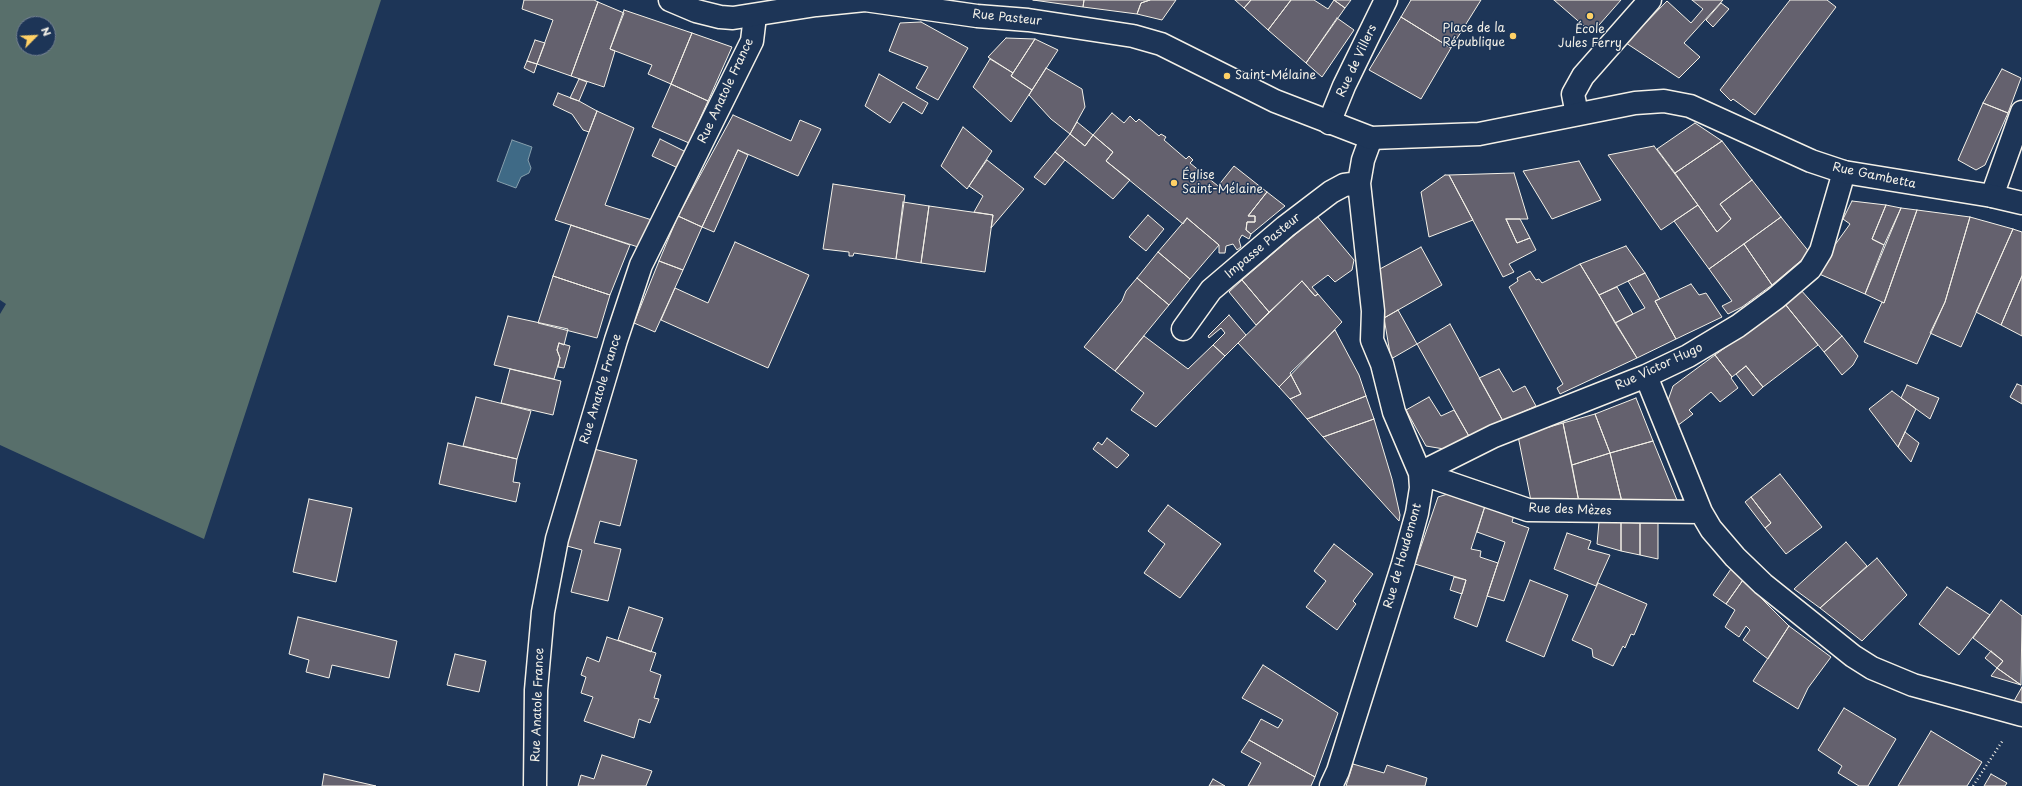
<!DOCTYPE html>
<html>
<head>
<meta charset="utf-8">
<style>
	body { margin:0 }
	#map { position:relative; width:2022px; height:786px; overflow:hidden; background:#1d3557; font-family:"Playpen Sans",sans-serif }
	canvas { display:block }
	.north { position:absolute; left:16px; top:16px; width:40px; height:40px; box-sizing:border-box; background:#1d3557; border:1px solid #738091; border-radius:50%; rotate:66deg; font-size:11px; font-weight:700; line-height:16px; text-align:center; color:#f4f1e8 }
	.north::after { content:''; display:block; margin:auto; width:14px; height:18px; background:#ffd166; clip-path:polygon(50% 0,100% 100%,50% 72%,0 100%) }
</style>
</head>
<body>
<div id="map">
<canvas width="2022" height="786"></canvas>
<div class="north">N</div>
</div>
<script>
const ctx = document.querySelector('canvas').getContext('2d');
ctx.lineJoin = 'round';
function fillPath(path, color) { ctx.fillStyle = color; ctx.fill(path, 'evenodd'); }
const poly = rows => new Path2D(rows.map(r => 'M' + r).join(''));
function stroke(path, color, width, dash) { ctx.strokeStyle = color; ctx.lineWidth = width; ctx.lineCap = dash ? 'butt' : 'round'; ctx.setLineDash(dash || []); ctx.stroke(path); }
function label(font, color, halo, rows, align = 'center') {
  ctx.font = font + ' "Playpen Sans",sans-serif'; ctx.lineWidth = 3; ctx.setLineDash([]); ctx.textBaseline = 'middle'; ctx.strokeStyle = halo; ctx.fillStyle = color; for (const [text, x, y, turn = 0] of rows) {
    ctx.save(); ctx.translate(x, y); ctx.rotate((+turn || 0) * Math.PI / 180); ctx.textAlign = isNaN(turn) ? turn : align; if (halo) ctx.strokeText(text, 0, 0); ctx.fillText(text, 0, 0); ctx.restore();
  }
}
fillPath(poly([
	[0,0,381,0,204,539,0,445,0,314,6,304,0,300],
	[24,24,48,24,48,48,24,48]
]), '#586f6b');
const water = poly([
	[512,140,532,147,528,160,531,168,529,173,521,177,516,188,497,181,512,140]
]);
fillPath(water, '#3f6a86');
stroke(water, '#87a0ad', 1);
const building = poly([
	[524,0,594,0,598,2,571,76,537,64,553,20,522,9,524,0],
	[1033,0,1084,0,1083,7,1033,0],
	[1084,0,1150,0,1141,3,1137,14,1083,7,1084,0],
	[1150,0,1176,0,1162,20,1137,14,1141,3,1150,0],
	[1235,0,1251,0,1244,8,1235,0],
	[1251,0,1291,0,1268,30,1244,8,1251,0],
	[1291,0,1314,0,1328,9,1334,0,1345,8,1306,63,1268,30,1291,0],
	[1334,0,1351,0,1345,8,1334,0],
	[1411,0,1481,0,1451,48,1401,17,1411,0],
	[1554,0,1621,0,1592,33,1554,0],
	[1692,0,1723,0,1684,43,1700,57,1679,78,1626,43,1667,1,1691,23,1703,9,1692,0],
	[1790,0,1827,0,1836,7,1755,115,1733,99,1731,101,1720,90,1790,0],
	[598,2,624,13,610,49,615,51,604,87,571,76,598,2],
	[1721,3,1729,9,1713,27,1706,20,1721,3],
	[624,10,692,33,671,84,648,74,652,65,610,49,624,10],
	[1401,17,1451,48,1421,99,1369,70,1401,17],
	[1337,18,1354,30,1322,77,1306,63,1337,18],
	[921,22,968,48,938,100,916,88,928,67,889,51,900,23,921,22],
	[692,33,732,47,708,101,671,84,692,33],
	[1006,38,1035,39,1013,73,988,57,1006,38],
	[1035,39,1058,50,1032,90,1011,76,1035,39],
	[535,40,545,43,537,64,527,61,535,40],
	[990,59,1013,73,1011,76,1032,90,1011,122,973,87,990,59],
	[527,61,537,64,534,73,524,68,527,61],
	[1046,68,1082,89,1085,107,1070,134,1051,119,1029,95,1046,68],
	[2002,69,2021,78,2008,113,1983,103,2002,69],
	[879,74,928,103,922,114,903,102,890,123,865,106,879,74],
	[579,79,587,82,579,101,570,98,579,79],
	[671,84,708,101,689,143,652,127,671,84],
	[558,93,579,101,597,111,589,132,583,130,572,114,553,105,558,93],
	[1983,103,2008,113,1985,165,1976,170,1958,160,1983,103],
	[597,111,634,128,605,205,652,220,638,247,555,220,597,111],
	[1112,113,1124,123,1130,116,1136,122,1139,119,1159,136,1161,134,1166,137,1164,140,1186,159,1189,156,1193,160,1190,163,1218,186,1234,166,1267,192,1248,216,1255,216,1255,222,1247,222,1246,230,1251,234,1249,239,1242,235,1239,240,1241,247,1237,250,1233,244,1226,246,1225,253,1219,253,1219,245,1187,218,1183,224,1106,161,1113,152,1093,135,1112,113],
	[733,115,791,141,800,120,821,129,798,176,738,150,702,227,678,216,733,115],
	[1077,122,1093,135,1085,146,1070,134,1077,122],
	[1695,123,1722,141,1675,173,1657,149,1695,123],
	[963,127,992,151,967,189,941,166,963,127],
	[1070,134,1085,146,1093,135,1113,152,1106,161,1130,180,1113,199,1055,152,1070,134],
	[660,139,686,152,678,168,652,156,660,139],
	[1722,141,1752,180,1720,204,1731,219,1717,232,1675,173,1722,141],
	[1654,146,1698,205,1661,230,1608,155,1654,146],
	[738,150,748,155,714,232,702,227,738,150],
	[1055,152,1065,160,1045,185,1034,177,1055,152],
	[987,160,1024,189,991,228,993,215,974,212,983,196,969,186,987,160],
	[1579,161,1601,200,1552,219,1523,171,1579,161],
	[1514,173,1528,219,1506,219,1517,243,1530,238,1536,250,1509,264,1514,272,1503,277,1449,175,1514,173],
	[1445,175,1449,175,1473,220,1429,237,1421,192,1445,175],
	[1752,180,1781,217,1709,269,1674,221,1698,205,1717,232,1731,219,1720,204,1752,180],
	[833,184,905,195,896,259,854,253,853,256,849,256,849,252,823,249,833,184],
	[1267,192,1285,206,1251,234,1246,230,1247,222,1255,222,1255,216,1248,216,1267,192],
	[1852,201,1886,205,1872,239,1884,245,1865,294,1817,273,1824,260,1850,224,1843,219,1852,201],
	[903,202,929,206,921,263,896,259,903,202],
	[1886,205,1901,208,1884,245,1872,239,1886,205],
	[929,206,993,215,985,272,921,263,929,206],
	[1901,208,1917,210,1884,303,1865,294,1901,208],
	[1917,210,1970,217,1945,302,1917,364,1864,342,1882,302,1884,303,1917,210],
	[1148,215,1164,229,1146,251,1129,237,1148,215],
	[678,216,702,227,683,270,659,261,678,216],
	[1317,216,1354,260,1352,270,1335,282,1328,275,1312,287,1318,294,1315,296,1302,281,1269,312,1242,280,1317,216],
	[1781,217,1810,253,1772,285,1744,244,1781,217],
	[1970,217,2013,229,1961,347,1930,333,1945,302,1970,217],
	[1187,218,1219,245,1190,279,1158,252,1187,218],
	[1506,219,1520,219,1530,238,1517,243,1506,219],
	[571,225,630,245,610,295,553,276,571,225],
	[2013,229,2022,232,2022,276,2001,325,1976,312,2013,229],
	[735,242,809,275,768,368,661,320,675,288,708,303,735,242],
	[1744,244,1772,285,1742,307,1728,314,1722,306,1732,301,1709,269,1744,244],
	[1626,246,1645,273,1599,295,1580,264,1626,246],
	[1421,247,1442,285,1384,318,1378,270,1421,247],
	[1158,252,1190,279,1169,305,1137,278,1158,252],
	[659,261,683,270,655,332,634,323,659,261],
	[1580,264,1637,358,1560,394,1557,388,1563,384,1509,287,1518,281,1517,278,1530,271,1536,280,1539,279,1542,283,1580,264],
	[1645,273,1660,299,1655,301,1676,339,1637,358,1615,323,1645,308,1628,281,1645,273],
	[553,276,610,295,597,338,538,323,553,276],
	[2022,276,2022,336,2001,325,2022,276],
	[1137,278,1169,305,1115,371,1084,347,1122,301,1126,291,1137,278],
	[1242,280,1269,312,1256,325,1229,292,1242,280],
	[1302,281,1315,296,1318,294,1342,322,1279,387,1238,343,1302,281],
	[1691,284,1699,295,1706,293,1722,317,1676,339,1655,301,1691,284],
	[1617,287,1633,314,1615,323,1599,295,1617,287],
	[1800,289,1842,336,1824,352,1785,304,1800,289],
	[1785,304,1818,345,1763,387,1746,366,1732,377,1715,355,1785,304],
	[1398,310,1417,344,1391,359,1384,318,1398,310],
	[1229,315,1246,335,1225,356,1213,345,1225,333,1221,328,1209,338,1208,336,1229,315],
	[508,316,568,329,564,345,559,343,557,350,560,358,554,379,494,365,508,316],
	[1450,324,1503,421,1470,438,1417,344,1450,324],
	[1335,330,1359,375,1366,396,1307,419,1290,399,1301,394,1290,373,1335,330],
	[1144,336,1188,369,1213,345,1225,356,1156,427,1131,410,1144,393,1115,371,1144,336],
	[1842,336,1858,356,1853,365,1842,375,1824,352,1842,336],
	[559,343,570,346,564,368,558,367,560,358,557,350,559,343],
	[1715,355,1732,377,1731,378,1738,388,1720,402,1711,392,1689,410,1693,414,1673,429,1666,406,1673,386,1715,355],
	[1746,366,1763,387,1753,396,1736,374,1746,366],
	[510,369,561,381,553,415,501,403,510,369],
	[1499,369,1513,392,1525,386,1536,406,1503,421,1479,378,1499,369],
	[1291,375,1301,394,1290,399,1279,387,1291,375],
	[2017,384,2022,386,2022,404,2010,397,2017,384],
	[1907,385,1939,398,1930,419,1901,398,1907,385],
	[1892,391,1916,409,1898,447,1869,409,1892,391],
	[1366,396,1374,419,1323,437,1307,419,1366,396],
	[476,397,531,411,517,459,463,446,476,397],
	[1429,397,1441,416,1454,410,1470,438,1444,449,1426,446,1406,410,1429,397],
	[1636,398,1653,441,1610,453,1595,414,1636,398],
	[1595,414,1610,453,1572,465,1563,423,1595,414],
	[1374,419,1392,479,1400,515,1399,521,1323,437,1374,419],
	[1563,423,1579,502,1531,501,1518,436,1563,423],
	[1905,432,1919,443,1911,462,1898,447,1905,432],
	[1107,438,1129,455,1117,468,1093,449,1098,442,1102,445,1107,438],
	[1653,441,1679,505,1622,502,1610,453,1653,441],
	[448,443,517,459,513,482,520,483,516,502,439,484,448,443],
	[594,449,637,460,620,526,600,521,594,543,621,549,608,601,571,592,582,550,567,546,572,515,594,449],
	[1610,453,1622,502,1579,502,1572,465,1610,453],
	[1780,474,1822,527,1786,554,1765,528,1771,523,1751,497,1780,474],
	[1451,493,1485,506,1471,549,1481,551,1480,557,1498,563,1477,627,1454,618,1466,580,1415,564,1438,497,1451,493],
	[1751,497,1771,523,1765,528,1745,502,1751,497],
	[309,499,352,508,336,582,293,572,309,499],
	[1168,505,1221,544,1180,598,1144,573,1165,544,1148,531,1168,505],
	[1485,506,1514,515,1512,522,1529,528,1504,601,1487,596,1505,542,1477,532,1485,506],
	[1599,522,1621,522,1621,551,1597,544,1599,522],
	[1621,522,1640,523,1640,555,1621,551,1621,522],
	[1640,523,1658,523,1658,559,1640,555,1640,523],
	[1567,533,1591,541,1588,549,1610,555,1596,586,1554,569,1567,533],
	[1846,542,1867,566,1820,608,1794,589,1846,542],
	[1334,544,1373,574,1353,601,1356,604,1337,630,1306,607,1326,581,1314,571,1334,544],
	[1877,558,1907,595,1862,641,1820,608,1877,558],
	[1731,569,1743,580,1726,604,1713,595,1731,569],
	[1454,577,1466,580,1462,594,1450,590,1454,577],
	[1530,580,1568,595,1544,657,1506,641,1530,580],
	[1743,580,1789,626,1768,659,1743,640,1750,630,1746,626,1739,637,1725,627,1735,610,1726,604,1743,580],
	[1598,583,1647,604,1634,635,1631,634,1625,648,1623,646,1613,666,1593,657,1592,649,1572,640,1598,583],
	[1947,587,1990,615,1959,655,1919,624,1947,587],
	[2001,600,2022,616,2021,685,1997,668,2003,661,1973,638,2001,600],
	[629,607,663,618,651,652,618,640,629,607],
	[298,617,397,641,389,678,332,665,329,678,306,672,309,660,289,654,298,617],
	[1789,626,1831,657,1808,688,1798,709,1753,681,1789,626],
	[607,637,656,653,650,671,661,675,654,698,659,699,650,723,639,719,634,738,584,721,593,697,581,693,586,677,581,675,587,657,599,662,607,637],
	[1991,651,2003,661,1997,668,1985,658,1991,651],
	[455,654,486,661,479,692,447,685,455,654],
	[1263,665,1338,713,1315,777,1249,740,1261,719,1278,728,1283,720,1242,698,1263,665],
	[1997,668,2021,685,1991,676,1997,668],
	[2022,687,2022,703,2014,701,2022,687],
	[1844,708,1896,739,1868,786,1859,786,1838,773,1842,766,1818,750,1844,708],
	[1931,731,1982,762,1967,786,1898,786,1931,731],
	[1249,740,1315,777,1311,786,1248,786,1261,763,1241,752,1249,740],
	[602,755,652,771,646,786,578,786,581,775,594,779,602,755],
	[1353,764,1384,773,1387,765,1427,778,1425,786,1346,786,1353,764],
	[324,774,376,786,322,786,324,774],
	[1991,774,2007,783,2005,786,1984,786,1991,774],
	[1213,779,1225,786,1209,786,1213,779]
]);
fillPath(building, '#64616e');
stroke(building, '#f4f1e8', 1);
const minor = poly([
	[1577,114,1573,94,1583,76,1650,0],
	[1329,123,1344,86,1386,0],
	[1992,196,2022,112],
	[1183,329,1211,290,1285,227,1331,192,1344,185,1359,183],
	[1646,376,1701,512,1711,529,1735,557,1763,584,1853,656,1872,668,1913,685,2022,715],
	[1420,473,1494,436,1646,376,1688,356,1738,326,1776,298,1810,269,1821,251,1844,172],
	[1420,473,1528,510,1701,512],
	[535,786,536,690,543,612,557,539,616,340,641,265,752,41,755,16],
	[1331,786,1338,771,1403,564,1417,513,1421,488,1420,473,1394,412,1382,364,1372,340,1373,311,1359,183,1363,160,1371,138]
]);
const tertiary = poly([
	[670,0,696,11,720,17,733,18,816,5,865,0,977,16,1028,20,1133,36,1161,44,1275,101,1371,138,1479,134,1635,103,1664,101,1690,106,1811,161,1844,172,1992,196,2022,203]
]);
stroke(minor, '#f4f1e8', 25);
stroke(tertiary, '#f4f1e8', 25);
stroke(poly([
	[1973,786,2003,740]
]), '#f4f1e8', 2.5, [1, 3]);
stroke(minor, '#1d3557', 22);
stroke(tertiary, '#1d3557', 22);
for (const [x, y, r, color] of [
	[1590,16,4,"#ffd166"],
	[1513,36,4,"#ffd166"],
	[1227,76,4,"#ffd166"],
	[1174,183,4,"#ffd166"]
]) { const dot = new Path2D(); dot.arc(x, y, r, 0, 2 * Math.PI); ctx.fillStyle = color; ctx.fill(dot); stroke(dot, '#1d3557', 1.5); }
label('12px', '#f4f1e8', '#1d3557', [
	["Rue Pasteur",1007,18,6],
	["Rue de Villers",1357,61,-65],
	["Rue Anatole France",726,91,-65],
	["Rue Gambetta",1874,176,12],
	["Impasse Pasteur",1263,246,-40],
	["Rue Victor Hugo",1659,367,-25],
	["Rue Anatole France",601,389,-73],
	["Rue des Mèzes",1570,510,2],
	["Rue de Houdemont",1403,556,-74],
	["Rue Anatole France",538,705,-88]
]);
label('12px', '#f4f1e8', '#1d3557', [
	["Place de la",1505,29,"right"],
	["République",1505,43,"right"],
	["École",1590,30,"center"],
	["Jules Ferry",1590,44,"center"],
	["Saint-Mélaine",1235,76],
	["Église",1182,176],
	["Saint-Mélaine",1182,190]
], 'left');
</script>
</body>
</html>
